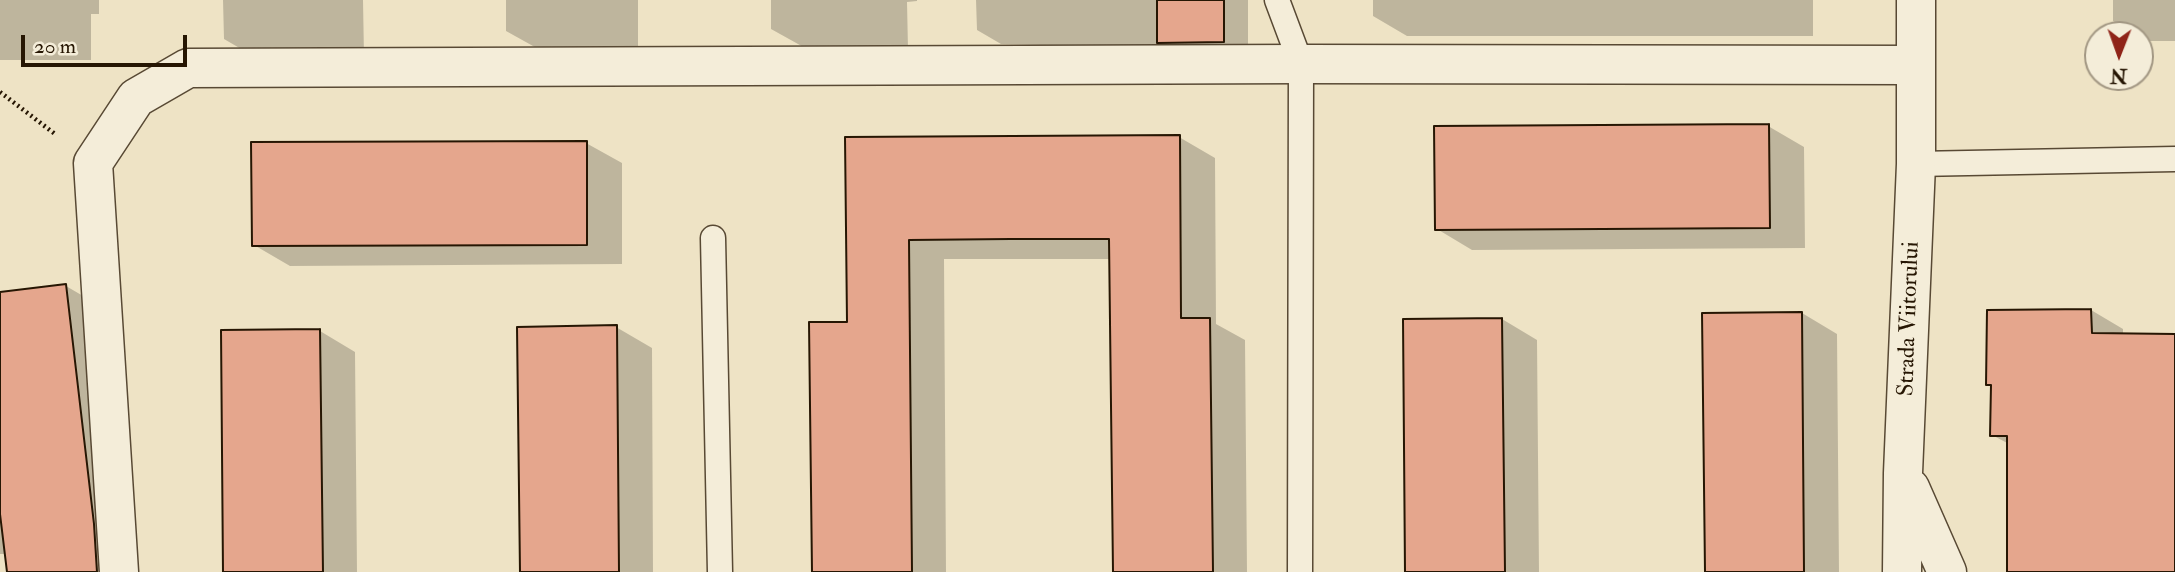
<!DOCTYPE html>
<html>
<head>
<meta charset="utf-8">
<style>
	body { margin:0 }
	#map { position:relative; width:2175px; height:572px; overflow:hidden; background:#eee3c5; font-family:"IM FELL Double Pica",serif }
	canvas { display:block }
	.north { position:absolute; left:2084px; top:21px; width:70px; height:70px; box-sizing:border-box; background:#f4edd9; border:2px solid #a29783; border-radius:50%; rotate:181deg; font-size:19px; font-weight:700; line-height:28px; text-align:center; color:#261603 }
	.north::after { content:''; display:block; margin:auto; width:24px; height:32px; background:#8f2418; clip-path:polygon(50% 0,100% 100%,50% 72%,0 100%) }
	.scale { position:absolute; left:21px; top:35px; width:166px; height:32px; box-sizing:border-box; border:4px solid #261603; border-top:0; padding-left:9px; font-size:21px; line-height:24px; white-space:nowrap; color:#261603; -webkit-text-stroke:5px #f4edd9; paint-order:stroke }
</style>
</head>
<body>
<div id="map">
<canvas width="2175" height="572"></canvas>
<div class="north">N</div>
<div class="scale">20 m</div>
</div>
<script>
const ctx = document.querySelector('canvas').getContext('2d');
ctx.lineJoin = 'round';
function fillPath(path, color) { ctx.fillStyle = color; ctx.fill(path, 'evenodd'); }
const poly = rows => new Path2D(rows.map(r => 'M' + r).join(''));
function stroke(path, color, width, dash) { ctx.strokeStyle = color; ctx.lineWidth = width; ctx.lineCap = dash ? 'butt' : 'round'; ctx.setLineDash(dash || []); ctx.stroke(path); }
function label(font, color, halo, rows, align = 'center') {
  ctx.font = font + ' "IM FELL Double Pica",serif'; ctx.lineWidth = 6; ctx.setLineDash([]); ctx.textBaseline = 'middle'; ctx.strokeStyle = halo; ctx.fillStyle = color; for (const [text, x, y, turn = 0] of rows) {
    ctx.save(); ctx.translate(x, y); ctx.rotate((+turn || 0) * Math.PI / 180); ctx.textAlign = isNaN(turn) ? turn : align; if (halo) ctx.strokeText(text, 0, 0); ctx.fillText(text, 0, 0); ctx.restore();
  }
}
fillPath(poly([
	[0,0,99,0,99,14,91,14,91,60,0,60],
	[223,0,363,0,364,56,255,57,224,39],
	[506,0,638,0,638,51,542,51,506,31],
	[771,0,917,0,917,1,907,2,908,49,807,49,771,29],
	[976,0,1248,0,1248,56,1057,53,1042,45,1001,44,977,30],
	[1373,0,1813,0,1813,36,1407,36,1373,16],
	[2113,0,2175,0,2175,41,2149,41,2113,21],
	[1768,126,1804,147,1805,248,1472,250,1437,229],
	[1179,137,1215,158,1216,324,1245,340,1247,572,1114,572,1111,259,944,259,946,572,813,572,849,323,847,139],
	[586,143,622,163,622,264,290,266,254,245],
	[66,286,95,303,125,572,8,572,6,554,0,554,0,293],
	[2091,310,2123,329,2123,336,2175,336,2175,572,2009,572,2009,444,1992,435,1992,387,1988,384],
	[1802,313,1837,334,1839,572,1706,572],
	[1502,319,1537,340,1539,572,1407,572],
	[616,327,652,348,653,572,521,572],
	[320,331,355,352,357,572,225,572]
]), '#0003');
const building = poly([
	[1157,0,1224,0,1224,42,1157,43,1157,0],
	[1769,124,1770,228,1435,230,1434,126,1769,124],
	[1180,135,1181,318,1210,318,1213,572,1113,572,1109,239,1011,239,909,240,912,572,812,572,809,322,847,322,845,137,1180,135],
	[587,141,587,245,252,246,251,142,587,141],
	[66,284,94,524,97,572,7,572,0,514,0,292,66,284],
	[2091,309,2092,333,2175,334,2175,572,2007,572,2007,436,1990,436,1991,385,1986,385,1987,310,2091,309],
	[1802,312,1804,572,1705,572,1702,313,1802,312],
	[1502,318,1505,572,1405,572,1403,319,1502,318],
	[617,325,619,572,520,572,517,327,617,325],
	[320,329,323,572,223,572,221,330,320,329]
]);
fillPath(building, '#e5a68d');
stroke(building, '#261603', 2);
const service = poly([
	[1277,0,1301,64,1300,572],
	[1916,164,2175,159],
	[713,238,720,572]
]);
const minor = poly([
	[1910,488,1947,572],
	[119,572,93,163,136,98,188,68,1301,64,1916,65],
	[1902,572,1903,473,1916,164,1916,0]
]);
stroke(service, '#584934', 27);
stroke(minor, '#584934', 41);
stroke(poly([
	[0,92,55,134]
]), '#261603', 4.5, [2, 3.5]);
stroke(service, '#f4edd9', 24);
stroke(minor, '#f4edd9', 38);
label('23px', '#261603', '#f4edd9', [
	["Strada Viitorului",1910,319,-88]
]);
</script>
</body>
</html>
